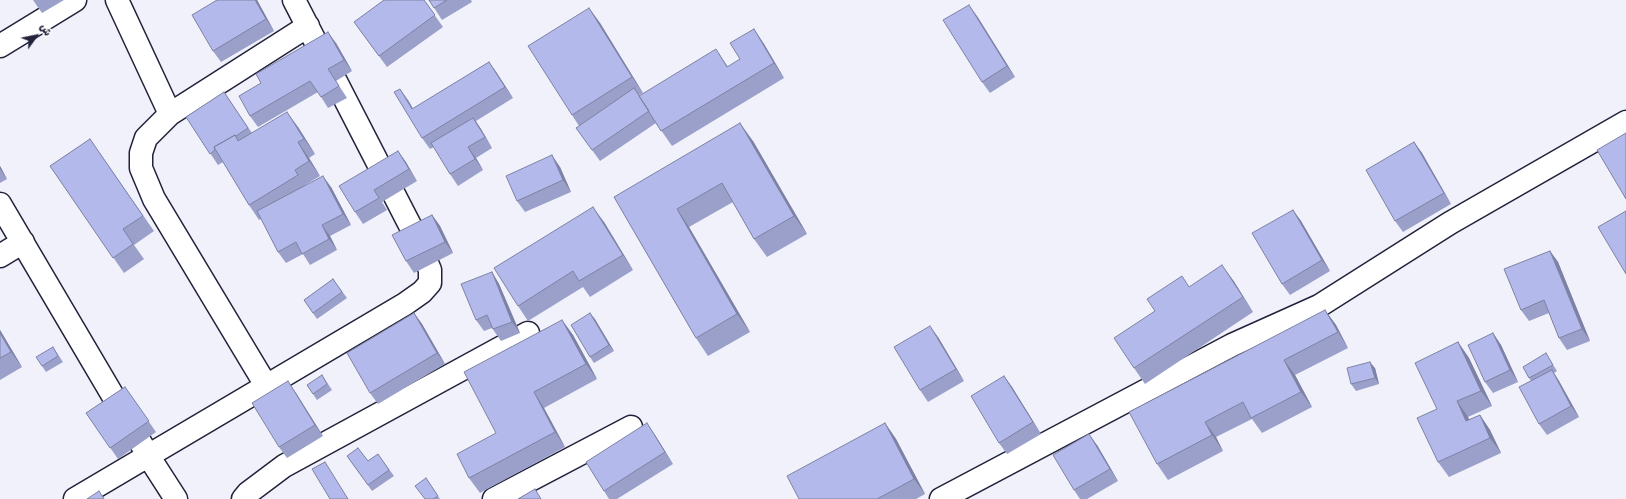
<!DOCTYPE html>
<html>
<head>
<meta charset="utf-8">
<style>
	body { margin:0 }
	#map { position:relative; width:1626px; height:499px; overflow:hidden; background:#f0f1fb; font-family:Caveat,"Playpen Sans Arabic",sans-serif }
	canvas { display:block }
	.north { position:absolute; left:16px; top:16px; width:40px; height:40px; -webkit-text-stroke:3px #fff; paint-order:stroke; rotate:57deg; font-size:11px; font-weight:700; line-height:16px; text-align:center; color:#22223b }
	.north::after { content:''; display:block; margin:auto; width:14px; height:18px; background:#22223b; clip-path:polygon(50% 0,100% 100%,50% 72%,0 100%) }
</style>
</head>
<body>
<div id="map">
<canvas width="1626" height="499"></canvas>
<div class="north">ش</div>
</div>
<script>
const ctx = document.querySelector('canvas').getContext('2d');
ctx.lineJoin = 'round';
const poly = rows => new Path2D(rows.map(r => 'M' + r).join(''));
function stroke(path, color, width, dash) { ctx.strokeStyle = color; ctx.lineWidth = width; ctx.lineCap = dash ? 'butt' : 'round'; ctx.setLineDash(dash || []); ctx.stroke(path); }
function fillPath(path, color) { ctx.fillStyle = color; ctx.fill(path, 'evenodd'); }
const minor = poly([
	[117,0,170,114,146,138,141,153,141,168,154,199,267,387],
	[0,46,75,0],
	[170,114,308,26],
	[0,204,149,457,176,499],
	[0,256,23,242],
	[75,499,405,304,422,292,430,283,430,270,417,239,294,0],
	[243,499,248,493,284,466,528,333],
	[494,499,631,427],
	[941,499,1232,345,1319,306,1450,223,1626,122]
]);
stroke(minor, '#22223b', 25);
stroke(minor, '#fff', 22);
fillPath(poly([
	[33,0,64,0,42,13],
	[257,0,274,31,221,62,213,51],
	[424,0,443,27,387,67,354,22],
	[429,0,471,0,472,2,442,20],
	[589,8,600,23,643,93,639,95,640,96,728,67,740,59,754,29,764,44,784,78,672,146,656,123,600,161,576,128,579,126,572,115],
	[977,16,1015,77,990,93,982,82],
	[336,43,352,71,336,81,347,98,328,108,318,92,258,127,250,116],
	[489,62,513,98,476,121,481,129,492,148,476,158,483,170,458,186,450,174,434,147,430,149,422,138,408,100,413,109],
	[224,92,252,133,298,127,315,154,309,158,320,176,305,185,331,187,351,225,330,236,337,250,310,265,303,254,286,263,278,252,261,219,259,220,249,205,223,162,218,165,186,117],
	[90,139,154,231,134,245,144,259,124,273,50,166],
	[753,141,807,234,767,257,754,239,733,202,689,227,750,332,708,356,696,338,614,197],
	[1414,142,1422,153,1451,204,1403,232,1395,221],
	[398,151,417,181,382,202,387,210,363,224,355,212],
	[0,166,7,179,0,183],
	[560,167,571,192,525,212,517,201],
	[1293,210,1301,221,1330,271,1290,295,1282,284],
	[432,215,440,226,453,253,414,273,406,261],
	[604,222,633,270,590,297,583,287,528,321,518,306],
	[1550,251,1558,262,1590,341,1567,350,1559,338,1549,313,1529,321,1521,310],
	[492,272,499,284,520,333,501,341,492,328,484,331,476,320],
	[333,279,347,298,317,319,304,300],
	[1233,280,1253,312,1145,384,1134,368,1155,311,1190,287],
	[1325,310,1336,325,1348,348,1295,375,1312,407,1262,433,1252,419,1216,437,1223,451,1168,480,1157,464],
	[414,313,422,324,445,364,378,404,370,393],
	[590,313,614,351,594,363,590,357],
	[562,320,573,335,597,379,544,408,565,447,480,493,469,478,496,433],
	[0,330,22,367,0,380],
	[1493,333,1501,345,1518,382,1493,393,1485,382],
	[938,337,964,381,928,402,920,390],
	[1458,342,1469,358,1492,406,1468,417,1469,420,1480,415,1490,430,1501,453,1449,477,1438,462,1437,409],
	[53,347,63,362,46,372,42,366],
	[1550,360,1557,371,1554,373,1559,381,1579,417,1547,435,1539,424,1531,381,1523,367],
	[1375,368,1379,384,1356,391,1351,384],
	[322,375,332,390,317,400,307,385],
	[1004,376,1012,387,1041,434,1007,454,999,443],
	[125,387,156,432,118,459,86,413],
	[296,393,323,436,287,458,279,447],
	[885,423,896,439,925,494,916,499,799,499],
	[655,435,673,464,617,499,609,499,604,491],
	[1097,445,1118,481,1087,499,1080,499,1074,490],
	[378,454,394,476,372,491,347,456,368,461],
	[426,478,440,499,425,499]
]), '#9aa0ca');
fillPath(poly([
	[255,0,257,0,274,31,266,19],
	[969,5,977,16,1015,77,1007,66],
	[589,8,600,23,643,93,632,77],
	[754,29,764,44,784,78,774,63],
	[328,32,336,43,352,71,344,60],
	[716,49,726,64,738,83,727,67],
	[489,62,497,73,513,98,505,87],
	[400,89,408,100,420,121,412,109],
	[287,112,298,127,315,154,304,139],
	[473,118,481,129,492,148,485,137],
	[740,123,753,141,807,234,794,216],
	[298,142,309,158,320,176,309,161],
	[1414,142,1422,153,1451,204,1444,193],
	[468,147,476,158,483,170,475,159],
	[398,151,406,162,417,181,409,169],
	[552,155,560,167,571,192,563,180],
	[0,166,7,179,0,169],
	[323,176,331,187,351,225,343,214],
	[593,207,604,222,633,270,623,255],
	[677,209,689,227,750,332,737,314],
	[1293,210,1301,221,1330,271,1322,260],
	[432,215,440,226,453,253,445,242],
	[322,225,330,236,337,250,329,239],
	[1550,251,1558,262,1590,341,1582,329],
	[1222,265,1233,280,1253,312,1243,297],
	[492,272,499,284,520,333,512,322],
	[1325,310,1336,325,1348,348,1338,332],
	[414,313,422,324,445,364,437,353],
	[590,313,595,319,614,351,609,345],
	[562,320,573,335,597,379,586,364],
	[930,326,938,337,964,381,956,369],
	[0,330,22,367,11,352,0,333],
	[1493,333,1501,345,1518,382,1510,370],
	[1458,342,1469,358,1492,406,1481,391],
	[1284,360,1295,375,1312,407,1301,392],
	[1370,362,1375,368,1379,384,1375,378],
	[1552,370,1559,381,1579,417,1571,406],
	[1004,376,1012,387,1041,434,1033,422],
	[288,381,296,393,323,436,315,425],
	[534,392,544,408,565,447,555,432],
	[1457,401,1468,417,1477,436,1466,421],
	[1480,415,1490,430,1501,453,1490,438],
	[1205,422,1216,437,1223,451,1212,435],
	[647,423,655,435,673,464,665,452],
	[885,423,896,439,925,494,914,479],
	[1089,434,1097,445,1118,481,1110,469]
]), '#7d82a4');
const building = poly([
	[217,0,255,0,266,19,213,51,192,15,217,0],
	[384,0,424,0,435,15,379,56,354,22,384,0],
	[429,0,447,0,434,8,429,0],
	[969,5,1007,66,982,82,943,20,969,5],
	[589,8,632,77,572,115,528,46,589,8],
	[754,29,774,63,661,131,639,96,716,49,727,67,740,59,730,43,754,29],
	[328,32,344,60,328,69,339,86,321,97,310,81,250,116,239,96,261,83,256,74,328,32],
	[489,62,505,87,422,138,394,92,400,89,412,109,489,62],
	[634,88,649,111,592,150,576,128,634,88],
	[224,92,248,128,236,136,235,135,214,147,215,150,210,154,186,117,224,92],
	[287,112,304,139,298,142,309,161,295,170,298,175,249,205,214,147,235,135,238,141,287,112],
	[473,118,485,137,468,147,475,159,450,174,431,143,473,118],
	[740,123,794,216,754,239,722,183,677,209,737,314,696,338,614,197,740,123],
	[1626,133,1626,199,1597,150,1626,133],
	[90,139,143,216,123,229,133,244,113,258,50,166,90,139],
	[1414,142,1444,193,1395,221,1366,170,1414,142],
	[398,151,409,169,374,190,379,198,355,212,339,186,398,151],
	[552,155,563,180,517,201,506,176,552,155],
	[323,176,343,214,322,225,329,239,302,254,296,242,278,252,257,211,323,176],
	[593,207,623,255,579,281,573,271,518,306,494,268,593,207],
	[1293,210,1322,260,1282,284,1252,233,1293,210],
	[1626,211,1626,274,1598,227,1626,211],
	[432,215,445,242,406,261,392,235,432,215],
	[1550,251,1582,329,1559,338,1544,300,1521,310,1504,269,1550,251],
	[1222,265,1243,297,1134,368,1114,338,1155,311,1147,299,1182,276,1189,287,1222,265],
	[492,272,512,322,493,329,487,315,476,320,461,284,492,272],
	[333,279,342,292,313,313,304,300,333,279],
	[1325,310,1338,332,1284,360,1301,392,1251,418,1243,402,1205,422,1212,435,1157,464,1129,412,1325,310],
	[414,313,437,353,370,393,347,353,414,313],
	[590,313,609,345,590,357,571,325,590,313],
	[562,320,586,364,534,392,555,432,469,478,457,454,496,433,464,372,562,320],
	[930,326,956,369,920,390,894,347,930,326],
	[0,333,11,352,0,358,0,333],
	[1493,333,1510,370,1485,382,1468,345,1493,333],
	[1458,342,1481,391,1457,401,1466,421,1480,415,1490,438,1438,462,1417,418,1437,409,1415,363,1458,342],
	[53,347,58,356,42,366,36,357,53,347],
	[1546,353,1553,365,1529,378,1523,367,1546,353],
	[1370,362,1375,378,1351,384,1347,368,1370,362],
	[1552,370,1571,406,1539,424,1519,387,1552,370],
	[322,375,327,384,313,394,307,385,322,375],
	[1004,376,1033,422,999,443,971,396,1004,376],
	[288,381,315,425,279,447,252,403,288,381],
	[125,387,149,421,110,448,86,413,125,387],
	[647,423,665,452,604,491,586,462,647,423],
	[885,423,914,479,877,499,799,499,787,476,885,423],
	[1089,434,1110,469,1074,490,1053,455,1089,434],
	[358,448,368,461,378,454,389,470,368,485,347,456,358,448],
	[325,462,348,499,330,499,312,469,325,462],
	[426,478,438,496,433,499,425,499,415,486,426,478],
	[535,489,541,499,518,499,535,489],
	[99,491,104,499,87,499,99,491]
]);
fillPath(building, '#b3baeb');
stroke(building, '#7d82a4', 1);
</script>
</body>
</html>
